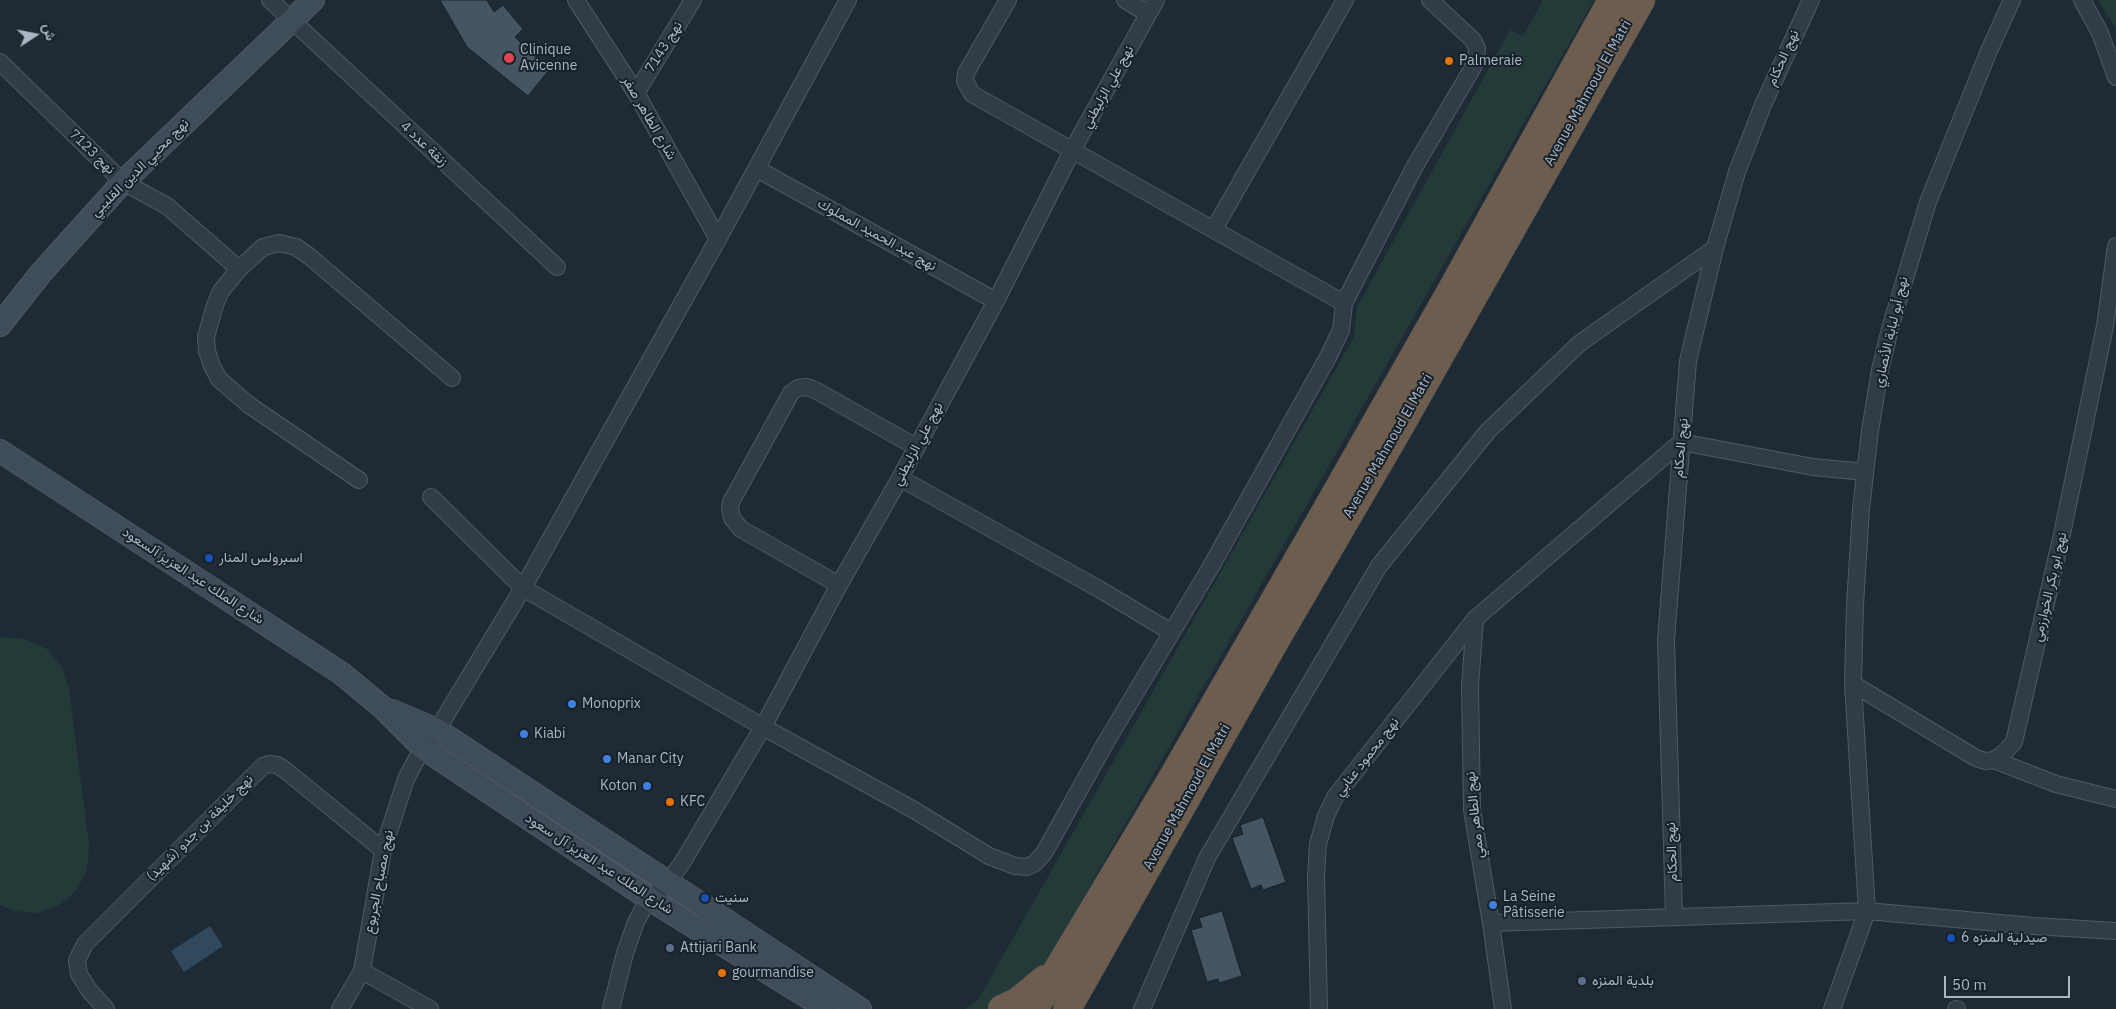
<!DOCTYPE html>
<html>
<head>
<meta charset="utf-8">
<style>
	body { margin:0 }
	#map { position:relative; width:2116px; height:1009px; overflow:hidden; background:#1e2b35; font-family:"IBM Plex Sans",Vazirmatn,sans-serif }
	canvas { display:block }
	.north { position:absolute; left:10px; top:10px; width:50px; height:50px; -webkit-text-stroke:4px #17212a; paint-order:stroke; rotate:79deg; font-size:14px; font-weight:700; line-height:20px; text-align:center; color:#abb7c4 }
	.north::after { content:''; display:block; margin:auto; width:18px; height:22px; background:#abb7c4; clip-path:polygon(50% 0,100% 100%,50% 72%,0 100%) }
	.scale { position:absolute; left:1944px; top:976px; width:126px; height:22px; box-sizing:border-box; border:2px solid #abb7c4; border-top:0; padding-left:6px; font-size:15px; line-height:18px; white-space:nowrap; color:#abb7c4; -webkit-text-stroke:4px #17212a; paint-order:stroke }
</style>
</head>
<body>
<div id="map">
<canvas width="2116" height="1009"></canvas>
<div class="north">ش</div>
<div class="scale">50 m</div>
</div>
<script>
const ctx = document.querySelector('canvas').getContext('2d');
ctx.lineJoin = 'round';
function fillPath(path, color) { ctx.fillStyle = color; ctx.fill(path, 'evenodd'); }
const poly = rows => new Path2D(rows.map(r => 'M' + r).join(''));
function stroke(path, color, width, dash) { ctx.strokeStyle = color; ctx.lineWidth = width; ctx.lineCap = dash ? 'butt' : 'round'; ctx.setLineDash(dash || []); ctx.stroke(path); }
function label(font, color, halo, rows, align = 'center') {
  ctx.font = font + ' "IBM Plex Sans",Vazirmatn,sans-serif'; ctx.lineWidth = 4; ctx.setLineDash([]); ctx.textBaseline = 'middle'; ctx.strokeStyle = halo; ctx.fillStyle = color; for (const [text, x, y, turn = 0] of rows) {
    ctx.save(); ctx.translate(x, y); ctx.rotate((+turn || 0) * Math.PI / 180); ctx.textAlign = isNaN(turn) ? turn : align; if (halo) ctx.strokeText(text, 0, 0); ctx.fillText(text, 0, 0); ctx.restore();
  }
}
fillPath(poly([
	[1543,0,1594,0,1020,1009,965,1009,978,1000,1354,337,1357,307,1510,30,1523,36],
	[2098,0,2116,0,2116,28],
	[2,637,25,639,47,649,62,667,69,689,89,845,87,869,77,890,59,905,37,913,14,911,0,905,0,638]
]), '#233a39');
fillPath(poly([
	[210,926,223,946,184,972,171,951]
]), '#30495d');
const building = poly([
	[440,0,487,0,494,12,503,5,523,29,515,37,549,70,528,96,467,47,440,0],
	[1263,817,1286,882,1263,890,1261,885,1251,889,1232,838,1243,834,1240,825,1263,817],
	[1222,911,1242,976,1219,983,1218,979,1207,982,1191,930,1202,927,1199,918,1222,911]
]);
fillPath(building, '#465562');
stroke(building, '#19232c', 1);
const street = poly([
	[270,0,557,267],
	[576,0,636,93,718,239],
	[1008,0,966,73,965,81,972,94,1344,303],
	[1125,0,1148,14],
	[2012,0,1988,53,1928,202,1891,325,1880,370,1870,431,1861,509,1855,605,1853,684,1867,911,2033,926,2116,931],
	[2082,0,2100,33,2116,77],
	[0,62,123,182,167,206,239,269],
	[636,93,693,0],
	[757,169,996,301],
	[1214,229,1345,0],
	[900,478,1099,589,1171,632],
	[359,480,249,405,219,379,212,366,207,351,206,337,215,305,221,291,239,269,263,247,279,243,296,247,309,256,452,378],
	[431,497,523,588,763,727,914,810,989,856,1015,866,1027,867,1035,863,1044,853,1106,742,1209,570,1328,357,1341,330,1344,303,1415,166,1472,69,1476,60,1477,48,1473,40,1430,0],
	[839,585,741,529,732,518,730,509,731,502,791,393,798,388,807,387,817,391,916,447],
	[1475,619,1470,686,1472,810,1491,923,1503,1009],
	[1853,684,1976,758,1985,761,1994,760,2002,755,2014,742,2062,534,2105,326,2116,246],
	[1994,760,2056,784,2116,799],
	[1674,916,1666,640,1688,361,1715,248,1737,172,1763,105,1811,0],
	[1491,923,1867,911,1832,1009],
	[362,971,430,1009],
	[106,1009,89,990,79,974,77,960,85,944,263,766,269,764,277,765,285,770,383,850],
	[340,1009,362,971,383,850,406,779,416,760,437,730,523,588,718,239,848,0],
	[611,1009,625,953,636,922,643,909,668,882,682,863,763,727,839,585,900,478,996,301,1073,149,1156,0],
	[1142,1009,1207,858,1379,566,1488,431,1580,343,1715,248],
	[1319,1009,1316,877,1318,844,1326,816,1335,797,1475,619,1681,442,1813,467,1865,472],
	[1956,1009,1957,1009]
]);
const secondary = poly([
	[0,325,41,273,123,182,313,0],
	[0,451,341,673,382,707,423,748,651,900,827,1009],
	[392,711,437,730,860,1009]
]);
const highway = poly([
	[1002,1009,1017,1002,1045,979],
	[1034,1009,1170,782,1319,523,1451,291,1612,0],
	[1067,1009,1275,641,1399,428,1641,0]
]);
stroke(street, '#4f5a64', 18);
stroke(secondary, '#4f5a64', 24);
stroke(highway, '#3c4750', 29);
stroke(street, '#313c46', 16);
stroke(secondary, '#3f4c59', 22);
stroke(highway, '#6c5d4e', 28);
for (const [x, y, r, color] of [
	[509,58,6,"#e0444e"],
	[1449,61,5,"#e8710a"],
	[209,558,5,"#1a4fb4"],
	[572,704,5,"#3f7fe0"],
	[524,734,5,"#3f7fe0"],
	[607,759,5,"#3f7fe0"],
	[647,786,5,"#3f7fe0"],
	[670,802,5,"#e8710a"],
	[705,898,5,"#1a4fb4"],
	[1493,905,5,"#3f7fe0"],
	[1951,938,5,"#1a4fb4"],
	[670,948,5,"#5c6f8a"],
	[722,973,5,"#e8710a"],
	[1582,981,5,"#5c6f8a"]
]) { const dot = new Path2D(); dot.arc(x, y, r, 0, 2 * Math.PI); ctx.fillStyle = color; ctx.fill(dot); stroke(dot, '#17212a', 2); }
label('14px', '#abb7c4', '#17212a', [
	["نهج 7143",664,47,-58],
	["نهج الحكام",1783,58,-66],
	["نهج علي الزليطني",1108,87,-61],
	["Avenue Mahmoud El Matri",1588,93,-61],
	["شارع الطاهر صفر",649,118,60],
	["زنقة عدد 4",424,144,43],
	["نهج 7123",92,152,44],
	["نهج محيي الدين القليبي",140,168,-45],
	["نهج عبد الحميد المملوك",877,235,29],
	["نهج أبو لبابة الأنصاري",1891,332,-77],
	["نهج علي الزليطني",918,444,-62],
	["Avenue Mahmoud El Matri",1388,446,-60],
	["نهج الحكام",1681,448,-85],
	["شارع الملك عبد العزيز آلسعود",193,576,33],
	["نهج ابو بكر الخوارزمي",2050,587,-77],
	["نهج محمود عنابي",1367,757,-52],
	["Avenue Mahmoud El Matri",1187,797,-61],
	["نهج الطاهر ممي",1475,815,-96],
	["نهج خليفة بن جدو (شهيد)",200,828,-45],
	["نهج الحكام",1672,852,-92],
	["شارع الملك عبد العزيز آل سعود",599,864,33],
	["نهج مصباح الجربوع",379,882,-79]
]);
label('14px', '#abb7c4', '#17212a', [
	["Clinique",520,50],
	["Avicenne",520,66],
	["Palmeraie",1459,61],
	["اسبرولس المنار",219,558],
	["Monoprix",582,704],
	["Kiabi",534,734],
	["Manar City",617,759],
	["Koton",637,786,"right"],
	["KFC",680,802],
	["La Seine",1503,897],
	["Pâtisserie",1503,913],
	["سنيت",715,898],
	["صيدلية المنزه 6",1961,938],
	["Attijari Bank",680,948],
	["gourmandise",732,973],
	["بلدية المنزه",1592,981]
], 'left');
</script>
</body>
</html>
